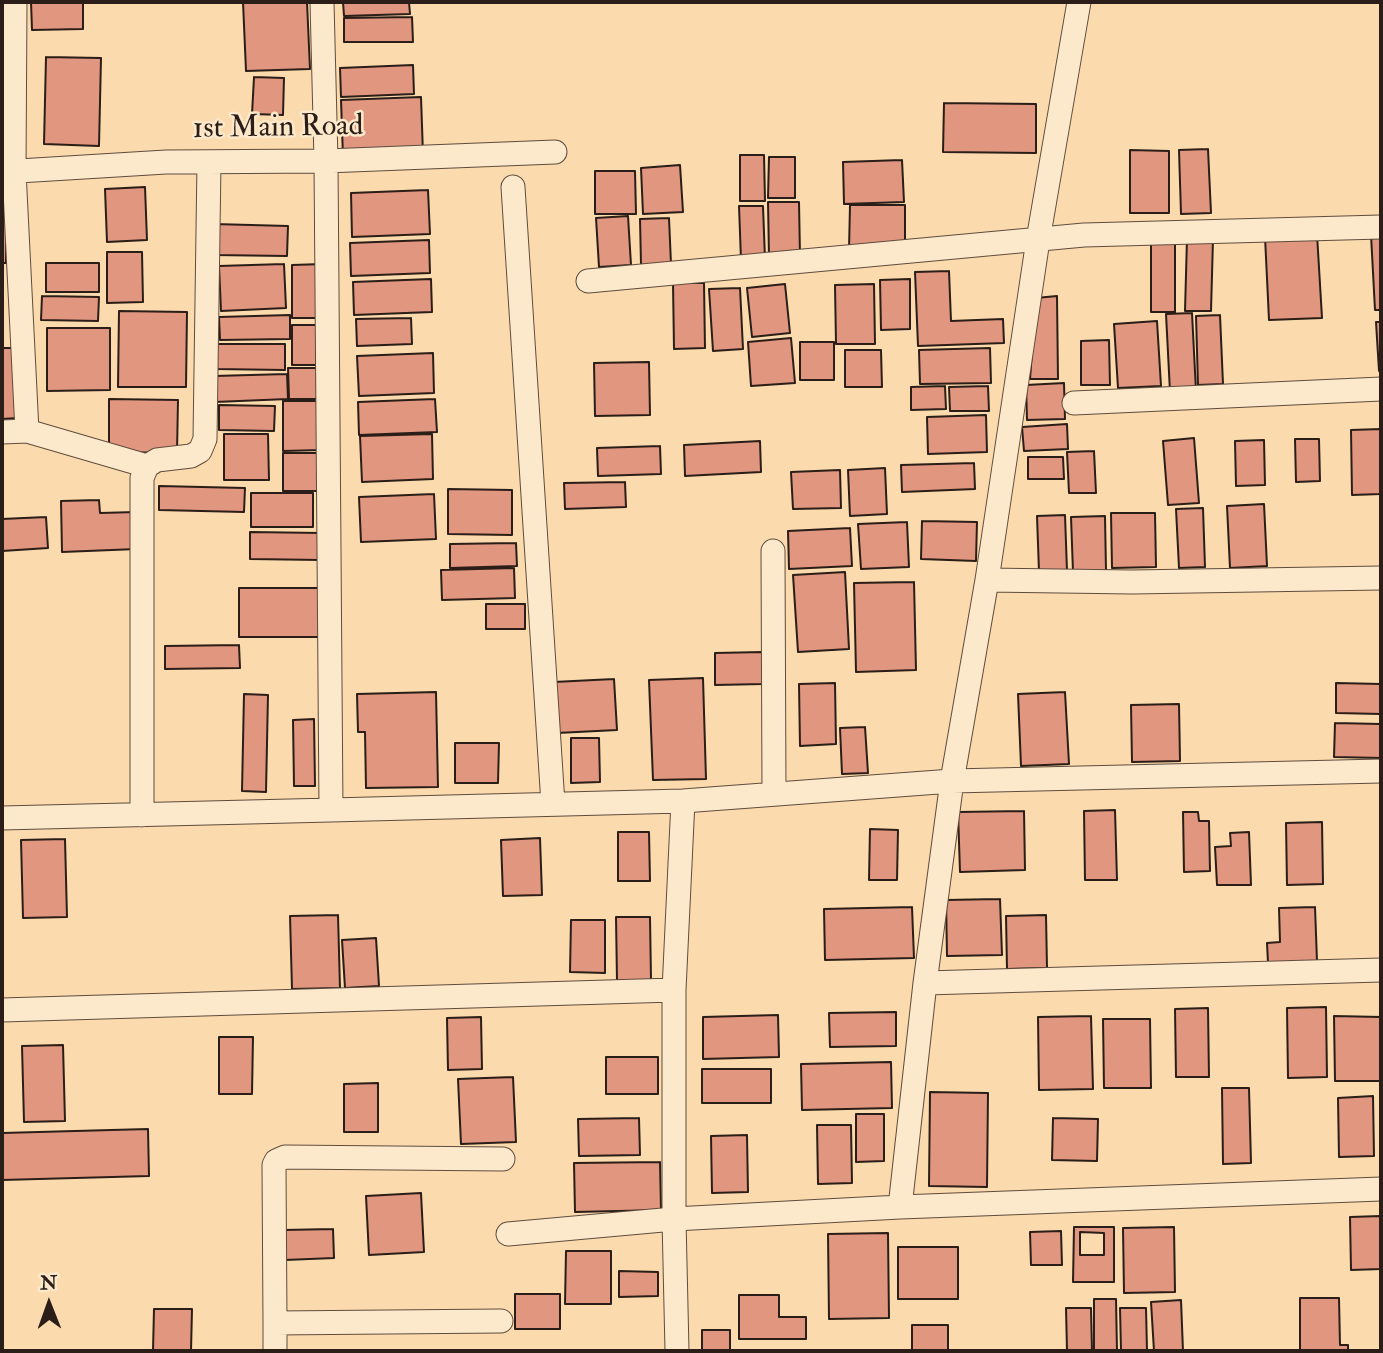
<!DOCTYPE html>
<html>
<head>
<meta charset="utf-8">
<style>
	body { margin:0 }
	#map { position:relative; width:1383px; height:1353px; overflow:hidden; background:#fbdbae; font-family:"IM FELL Double Pica",serif }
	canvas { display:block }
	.frame { position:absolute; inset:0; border:4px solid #2b1d17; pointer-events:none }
	.north { position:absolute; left:14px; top:1269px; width:70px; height:70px; -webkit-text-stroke:5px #fce8ca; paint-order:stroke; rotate:359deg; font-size:19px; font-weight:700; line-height:28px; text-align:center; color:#2b1d17 }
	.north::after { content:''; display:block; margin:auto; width:24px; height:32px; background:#2b1d17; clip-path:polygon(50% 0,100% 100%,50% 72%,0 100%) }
</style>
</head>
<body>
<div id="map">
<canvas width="1383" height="1353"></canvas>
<div class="frame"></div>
<div class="north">N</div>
</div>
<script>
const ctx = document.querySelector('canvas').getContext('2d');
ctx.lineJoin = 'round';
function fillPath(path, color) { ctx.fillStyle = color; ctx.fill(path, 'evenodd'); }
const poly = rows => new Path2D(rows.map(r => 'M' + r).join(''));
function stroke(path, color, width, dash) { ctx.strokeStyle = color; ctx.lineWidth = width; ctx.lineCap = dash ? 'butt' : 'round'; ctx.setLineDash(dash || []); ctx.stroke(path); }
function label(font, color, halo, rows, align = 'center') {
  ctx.font = font + ' "IM FELL Double Pica",serif'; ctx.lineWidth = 5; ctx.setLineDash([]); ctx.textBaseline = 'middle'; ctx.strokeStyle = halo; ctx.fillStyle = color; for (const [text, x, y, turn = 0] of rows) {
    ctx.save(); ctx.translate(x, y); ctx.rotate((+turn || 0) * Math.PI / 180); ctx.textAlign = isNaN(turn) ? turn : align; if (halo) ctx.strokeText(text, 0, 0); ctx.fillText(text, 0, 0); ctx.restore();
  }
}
const building = poly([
	[31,2,83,2,83,29,32,30,31,2],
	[243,2,307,2,310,69,246,71,243,2],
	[343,2,409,2,410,14,344,16,343,2],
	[412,17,413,42,344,42,344,18,412,17],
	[46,57,101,58,99,146,44,144,46,57],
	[413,65,414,94,341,97,340,68,413,65],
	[254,77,284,78,283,115,252,114,254,77],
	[421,97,423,154,343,157,341,100,421,97],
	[944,103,1036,104,1036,153,943,152,944,103],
	[1208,149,1211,213,1181,214,1179,150,1208,149],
	[1130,150,1169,151,1169,213,1130,213,1130,150],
	[740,155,764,155,765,201,740,201,740,155],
	[769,157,795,157,795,198,768,198,769,157],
	[902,160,904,202,844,204,843,162,902,160],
	[680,165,683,212,643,214,641,168,680,165],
	[595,171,635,171,636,214,595,214,595,171],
	[145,187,147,240,107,242,105,189,145,187],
	[428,190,430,234,352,237,351,193,428,190],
	[2,201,6,201,6,263,2,263,2,201],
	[768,202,799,202,800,256,769,257,768,202],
	[850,205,905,205,905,250,849,250,850,205],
	[739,206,763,206,765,259,741,260,739,206],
	[628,216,631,265,599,267,596,218,628,216],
	[669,218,671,264,641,265,640,219,669,218],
	[214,224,288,226,287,256,213,255,214,224],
	[1317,234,1322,318,1269,320,1265,237,1317,234],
	[1381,234,1381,310,1375,310,1371,235,1381,234],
	[1175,237,1175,312,1151,312,1151,238,1175,237],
	[1187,238,1213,239,1211,311,1185,311,1187,238],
	[429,240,430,273,351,276,350,243,429,240],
	[107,252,142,252,143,302,107,303,107,252],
	[46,263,99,263,99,292,46,292,46,263],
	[284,264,286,308,221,311,219,266,284,264],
	[323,264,323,318,292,318,292,265,323,264],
	[949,271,951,321,1003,319,1004,343,918,346,915,272,949,271],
	[431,279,432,312,354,315,353,282,431,279],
	[910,279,910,329,881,330,880,280,910,279],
	[673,283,704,283,705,348,674,349,673,283],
	[785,284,790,333,752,337,747,288,785,284],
	[874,284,875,344,836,344,835,285,874,284],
	[740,288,743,349,713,351,709,289,740,288],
	[42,296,99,297,98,321,41,320,42,296],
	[1057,296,1058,379,1030,379,1036,298,1057,296],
	[119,311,187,312,186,387,118,387,119,311],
	[1192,313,1196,391,1170,392,1166,314,1192,313],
	[290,315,290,339,220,340,219,317,290,315],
	[1220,315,1223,384,1198,385,1196,316,1220,315],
	[411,318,412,344,357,346,356,319,411,318],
	[1157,321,1161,386,1118,388,1114,324,1157,321],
	[1376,322,1381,322,1381,371,1379,371,1376,322],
	[292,325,320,325,320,365,292,365,292,325],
	[47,328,110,328,110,390,47,391,47,328],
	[791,338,795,383,751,386,748,342,791,338],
	[1109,340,1110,385,1081,385,1081,341,1109,340],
	[800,342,834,342,834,380,800,380,800,342],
	[215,344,285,344,285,370,215,369,215,344],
	[2,348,14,348,18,418,2,419,2,348],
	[990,348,991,383,920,384,919,350,990,348],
	[845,350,881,350,882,387,845,387,845,350],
	[433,353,434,393,359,396,357,356,433,353],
	[649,362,650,415,595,416,594,363,649,362],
	[288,368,322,368,321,399,289,399,288,368],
	[287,374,288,399,215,402,214,376,287,374],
	[1064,383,1065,419,1027,420,1026,385,1064,383],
	[945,386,946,409,911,410,911,387,945,386],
	[988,386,989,411,950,411,949,387,988,386],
	[109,399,178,400,177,453,109,452,109,399],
	[435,399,437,432,359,435,358,402,435,399],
	[283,401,322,401,322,450,283,451,283,401],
	[219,405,275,406,274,431,219,430,219,405],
	[986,415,987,452,928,454,927,417,986,415],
	[1067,424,1068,449,1024,451,1022,427,1067,424],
	[1381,429,1381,494,1352,495,1351,430,1381,429],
	[224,434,268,434,269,480,224,480,224,434],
	[432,434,433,479,362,482,360,436,432,434],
	[1194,438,1199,503,1168,505,1163,441,1194,438],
	[1295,439,1319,439,1320,481,1296,482,1295,439],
	[1264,440,1265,485,1236,486,1235,441,1264,440],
	[760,441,761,472,685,476,684,445,760,441],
	[660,446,661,474,598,476,597,448,660,446],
	[1094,451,1096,493,1069,493,1067,452,1094,451],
	[283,453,322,453,322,491,283,491,283,453],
	[1028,457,1063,457,1064,479,1028,479,1028,457],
	[974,463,975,489,902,492,901,465,974,463],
	[885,468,887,514,850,516,848,470,885,468],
	[840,470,841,508,793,509,791,472,840,470],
	[625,482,626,507,565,509,564,483,625,482],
	[159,486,245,488,244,512,159,510,159,486],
	[448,489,512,490,512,535,448,534,448,489],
	[251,493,313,493,313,527,251,527,251,493],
	[434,494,436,539,361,542,359,497,434,494],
	[99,500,100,513,136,512,137,549,62,552,61,501,99,500],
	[1264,504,1267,566,1230,568,1227,506,1264,504],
	[1203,508,1205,567,1179,568,1176,509,1203,508],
	[1111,513,1155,513,1156,567,1112,568,1111,513],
	[1065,515,1067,571,1039,572,1037,516,1065,515],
	[1105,516,1106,571,1073,572,1071,517,1105,516],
	[46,517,48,548,2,551,2,519,46,517],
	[922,521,977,522,976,561,921,559,922,521],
	[907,522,909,567,861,569,858,524,907,522],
	[850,528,852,566,789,569,788,531,850,528],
	[250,532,321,533,321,560,250,559,250,532],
	[516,543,517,566,450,568,450,544,516,543],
	[514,568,515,598,442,600,441,570,514,568],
	[845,572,849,649,798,652,793,575,845,572],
	[914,582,916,670,856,672,854,583,914,582],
	[239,588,320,588,320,637,239,637,239,588],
	[486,604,525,604,525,629,486,629,486,604],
	[239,645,240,668,165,669,165,646,239,645],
	[763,652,763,684,715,685,715,653,763,652],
	[703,678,706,779,653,780,649,680,703,678],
	[614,679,617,730,557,733,554,682,614,679],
	[835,683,836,744,800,746,799,684,835,683],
	[1336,683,1381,684,1381,714,1336,713,1336,683],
	[436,692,438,787,366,788,365,732,358,732,357,694,436,692],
	[1065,692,1069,764,1021,766,1018,694,1065,692],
	[244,694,268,695,266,792,242,791,244,694],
	[1179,704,1180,761,1132,762,1131,705,1179,704],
	[314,719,315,786,294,786,293,720,314,719],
	[1335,723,1381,724,1381,758,1334,757,1335,723],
	[865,727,868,773,842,774,840,728,865,727],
	[571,738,599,738,600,782,571,783,571,738],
	[455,743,499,743,498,783,455,783,455,743],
	[1115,810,1117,880,1085,880,1084,811,1115,810],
	[1024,811,1025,870,960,872,958,812,1024,811],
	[1183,812,1198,812,1199,821,1209,821,1210,871,1184,872,1183,812],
	[1322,822,1323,884,1287,885,1286,823,1322,822],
	[870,829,898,830,897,880,869,880,870,829],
	[618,832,649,832,650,881,618,881,618,832],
	[1249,832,1251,885,1217,885,1215,847,1231,846,1230,833,1249,832],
	[540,838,542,895,503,896,501,840,540,838],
	[65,839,67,917,23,918,21,840,65,839],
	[1000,899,1002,955,947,956,946,900,1000,899],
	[912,907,914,958,825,960,824,909,912,907],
	[1315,907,1317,961,1268,963,1267,943,1280,942,1279,908,1315,907],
	[338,915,340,988,292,989,290,916,338,915],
	[1046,915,1047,968,1007,969,1006,916,1046,915],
	[616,917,650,917,651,980,617,981,616,917],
	[571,920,605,920,605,973,570,972,571,920],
	[376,938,379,986,345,988,342,940,376,938],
	[1326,1007,1327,1077,1288,1078,1287,1008,1326,1007],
	[1208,1008,1209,1077,1176,1077,1175,1009,1208,1008],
	[896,1012,896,1046,830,1047,829,1013,896,1012],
	[778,1015,779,1057,703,1059,703,1017,778,1015],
	[1091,1016,1093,1089,1039,1090,1038,1017,1091,1016],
	[1334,1016,1381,1017,1381,1081,1335,1081,1334,1016],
	[481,1017,482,1069,448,1070,447,1018,481,1017],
	[1103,1019,1150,1019,1151,1088,1104,1088,1103,1019],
	[219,1037,253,1037,252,1094,219,1094,219,1037],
	[63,1045,65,1121,24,1122,22,1046,63,1045],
	[606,1057,658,1057,658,1094,606,1094,606,1057],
	[891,1062,892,1108,802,1110,801,1064,891,1062],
	[702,1069,771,1069,771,1103,702,1103,702,1069],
	[513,1077,516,1142,461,1144,458,1079,513,1077],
	[378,1083,378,1132,344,1132,344,1084,378,1083],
	[1222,1088,1249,1088,1251,1163,1223,1164,1222,1088],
	[930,1092,988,1093,987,1187,929,1186,930,1092],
	[1373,1096,1374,1156,1339,1157,1338,1098,1373,1096],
	[856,1114,884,1114,884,1161,856,1162,856,1114],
	[639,1118,640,1155,579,1156,578,1119,639,1118],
	[1053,1118,1098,1119,1097,1161,1052,1160,1053,1118],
	[817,1125,851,1125,852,1183,818,1184,817,1125],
	[148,1129,149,1176,2,1180,2,1133,148,1129],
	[747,1135,748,1192,712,1193,711,1136,747,1135],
	[660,1162,661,1210,575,1212,574,1163,660,1162],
	[421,1193,424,1252,369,1255,366,1196,421,1193],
	[1381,1216,1381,1269,1351,1270,1350,1217,1381,1216],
	[1074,1227,1114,1227,1114,1282,1073,1282,1074,1227],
	[1080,1232,1104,1233,1104,1255,1080,1255,1080,1232],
	[1174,1227,1175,1292,1124,1293,1123,1228,1174,1227],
	[333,1229,334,1258,285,1260,284,1230,333,1229],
	[1061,1231,1062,1265,1031,1265,1030,1232,1061,1231],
	[888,1233,889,1318,829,1319,828,1234,888,1233],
	[898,1247,958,1247,958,1299,898,1299,898,1247],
	[566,1251,611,1251,611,1304,565,1304,566,1251],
	[619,1271,658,1272,658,1296,619,1297,619,1271],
	[515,1294,560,1294,560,1329,515,1329,515,1294],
	[739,1295,779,1295,779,1317,806,1317,806,1339,739,1339,739,1295],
	[1300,1298,1339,1298,1340,1345,1348,1345,1348,1351,1300,1351,1300,1298],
	[1094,1299,1116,1299,1117,1351,1094,1351,1094,1299],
	[1181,1300,1183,1351,1154,1351,1151,1302,1181,1300],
	[1066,1308,1091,1308,1092,1351,1067,1351,1066,1308],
	[1120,1308,1146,1308,1147,1351,1121,1351,1120,1308],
	[154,1309,192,1309,191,1351,153,1351,154,1309],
	[912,1325,948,1325,948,1351,912,1351,912,1325],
	[702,1330,730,1330,730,1351,702,1351,702,1330]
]);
fillPath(building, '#e1967f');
stroke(building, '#2b1d17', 2);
const street = poly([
	[322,2,326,161,331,810,683,801,952,781,1381,771],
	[2,172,166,162,326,161,555,152],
	[513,187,553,804],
	[588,281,1084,235,1381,227],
	[1074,403,1381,389],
	[27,431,147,466],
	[2,432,27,431,14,171,15,2],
	[773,551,774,794],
	[987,580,1132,582,1381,578],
	[142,815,142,478,147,466,157,460,191,456,200,451,205,439,209,162],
	[2,818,331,810],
	[925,983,1381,970],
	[2,1010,674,990],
	[900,1207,925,983,952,781,987,580,1038,240,1079,2],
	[508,1234,674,1219,900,1207,1381,1189],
	[275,1323,274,1165,276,1161,285,1157,503,1159],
	[275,1351,275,1323,501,1321],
	[677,1351,674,1219,674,990,683,801]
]);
stroke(street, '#5f4c3d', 25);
stroke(street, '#fce8ca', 23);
label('30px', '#2b1d17', '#fce8ca', [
	["1st Main Road",278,129,-1]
]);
</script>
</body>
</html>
